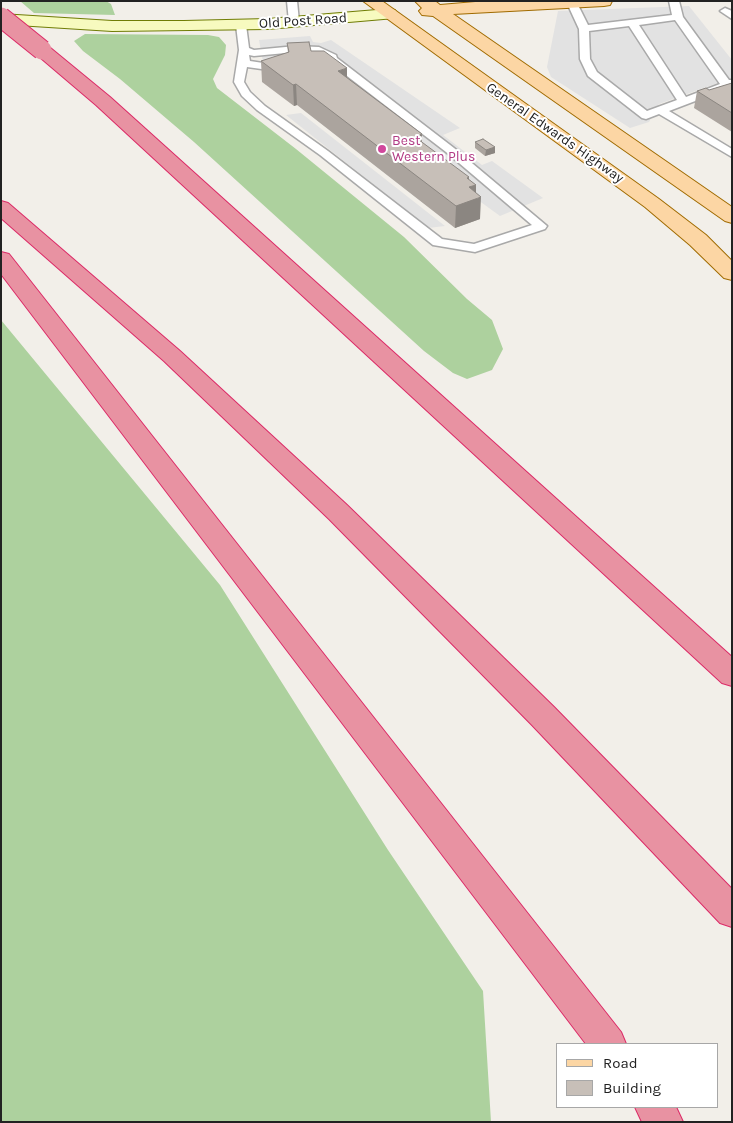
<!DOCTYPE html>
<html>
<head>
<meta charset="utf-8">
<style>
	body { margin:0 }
	#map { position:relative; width:733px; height:1123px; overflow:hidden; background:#f2efe9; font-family:Karla,sans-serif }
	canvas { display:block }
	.frame { position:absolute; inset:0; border:2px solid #222; pointer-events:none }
	.legend { position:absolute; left:556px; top:1043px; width:162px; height:65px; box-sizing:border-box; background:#fff; border:1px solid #a7a7a7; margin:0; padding:6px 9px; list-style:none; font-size:15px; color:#222 }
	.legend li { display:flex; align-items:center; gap:10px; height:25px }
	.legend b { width:25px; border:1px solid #a7a7a7 }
</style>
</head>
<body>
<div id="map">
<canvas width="733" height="1123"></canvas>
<div class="frame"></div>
<ul class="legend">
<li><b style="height:6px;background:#fcd6a4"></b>Road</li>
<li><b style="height:14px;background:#c7bfb8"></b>Building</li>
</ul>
</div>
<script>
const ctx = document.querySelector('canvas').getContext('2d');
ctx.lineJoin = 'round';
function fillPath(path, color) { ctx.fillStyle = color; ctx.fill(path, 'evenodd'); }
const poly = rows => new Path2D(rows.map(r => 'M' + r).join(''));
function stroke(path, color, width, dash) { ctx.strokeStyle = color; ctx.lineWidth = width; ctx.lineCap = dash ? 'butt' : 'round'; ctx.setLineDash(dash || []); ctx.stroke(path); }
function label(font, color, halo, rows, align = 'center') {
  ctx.font = font + ' Karla,sans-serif'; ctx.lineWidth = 4; ctx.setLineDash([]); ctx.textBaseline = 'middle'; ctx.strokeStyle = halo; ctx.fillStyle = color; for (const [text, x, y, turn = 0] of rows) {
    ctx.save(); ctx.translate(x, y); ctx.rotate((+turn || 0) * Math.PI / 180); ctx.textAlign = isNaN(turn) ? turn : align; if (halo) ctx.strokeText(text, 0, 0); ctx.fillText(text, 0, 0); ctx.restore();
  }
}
fillPath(poly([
	[20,1,106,1,111,4,115,15,34,13],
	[85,34,208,35,219,37,226,45,225,55,213,79,217,88,296,149,404,237,467,299,492,320,503,349,492,370,467,379,453,373,424,351,194,142,120,79,83,51,74,41],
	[1,320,220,585,388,850,483,991,491,1122,1,1122]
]), '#add19e');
fillPath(poly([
	[689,6,732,60,732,78,659,104,649,122,630,128,551,77,547,67,558,11],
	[310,36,313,42,321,43,331,40,460,128,443,135,482,165,492,161,543,198,500,216,445,176,263,62,259,40],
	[301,113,445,226,428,228,286,115]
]), '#e2e2e2');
const lane = poly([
	[287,1,297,1,299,22,298,24,294,25,289,22,287,1],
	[568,1,576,1,588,25,672,15,669,1,679,1,683,17,729,80,732,80,732,87,669,111,732,149,732,157,659,114,646,119,642,118,588,76,580,59,579,29,567,3,568,1],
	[675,20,720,84,686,97,639,25,675,20],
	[629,26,677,100,647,111,597,72,590,59,589,31,629,26],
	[725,8,732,11,732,19,720,11,725,8],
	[241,22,246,25,249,48,254,50,296,46,319,47,336,55,337,58,454,148,547,226,545,229,475,252,433,245,320,155,257,110,242,96,234,82,239,50,236,25,241,22],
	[296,52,317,53,326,58,325,64,326,66,334,66,446,152,532,225,474,244,442,239,328,151,265,106,250,92,244,82,247,67,283,72,288,69,283,66,250,61,249,55,254,56,296,52]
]);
const secondary = poly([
	[389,9,395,10,398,14,395,18,268,29,112,31,1,24,1,14,112,21,184,21,268,19,389,9]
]);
const primary = poly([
	[363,1,382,1,659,199,706,235,732,261,732,280,724,278,690,245,645,207,363,1],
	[415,1,435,1,440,5,487,1,612,1,610,5,604,6,453,14,732,207,732,223,725,221,433,16,422,15,419,11,422,8,415,1]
]);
const highway = poly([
	[42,45,48,46,110,97,732,657,732,686,722,683,96,105,36,54,33,50,36,46,42,45],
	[1,201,8,203,180,351,347,505,554,707,732,889,732,927,720,923,532,725,329,519,164,361,1,218,1,201],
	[1,252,9,254,621,1032,626,1044,586,1044,1,274,1,252],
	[635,1107,676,1107,683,1122,642,1122,635,1107]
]);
stroke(lane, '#a9a9a9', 3);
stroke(secondary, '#707d05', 2);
stroke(primary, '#a06b00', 2);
stroke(highway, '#dc2a67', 2);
fillPath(lane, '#fff');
fillPath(secondary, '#f7fabf');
fillPath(primary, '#fcd6a4');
fillPath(highway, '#e892a2');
const highwayBridge = poly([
	[1,17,42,50]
]);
stroke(highwayBridge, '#dc2a67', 21, []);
stroke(highwayBridge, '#e892a2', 19);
fillPath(poly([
	[287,43,311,51,347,77,422,143,476,185,476,193,480,219,455,228,297,105,294,106,262,82,261,61,288,53],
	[732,83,732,132,694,108,697,91,709,90],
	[475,142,495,147,495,153,485,156,475,148]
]), '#aba49e');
fillPath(poly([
	[347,68,347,89,338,71],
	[296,84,297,105,294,106,293,85],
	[422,134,422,156,415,137],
	[495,147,495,153,485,156,486,150],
	[469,177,469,187,476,185,476,199,481,197,480,219,455,228,456,206,467,178]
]), '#8b8681');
const building = poly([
	[309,42,311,51,324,51,347,68,338,71,422,134,415,137,469,177,467,178,476,185,469,187,481,197,456,206,296,84,293,85,261,61,289,52,287,43,309,42],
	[732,83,732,113,697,91,706,88,709,90,732,83],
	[483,139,495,147,486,150,475,142,483,139]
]);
fillPath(building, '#c7bfb8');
stroke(building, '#8b8681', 1);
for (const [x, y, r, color] of [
	[382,149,5,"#d1479c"]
]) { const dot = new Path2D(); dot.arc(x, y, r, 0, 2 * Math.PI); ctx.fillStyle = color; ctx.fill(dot); stroke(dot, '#fff', 2); }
label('14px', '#222', '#fff', [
	["Old Post Road",303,21,-4],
	["General Edwards Highway",555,133,35]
]);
label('14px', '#b23c85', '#fff', [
	["Best",392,141],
	["Western Plus",392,157]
], 'left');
</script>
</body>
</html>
